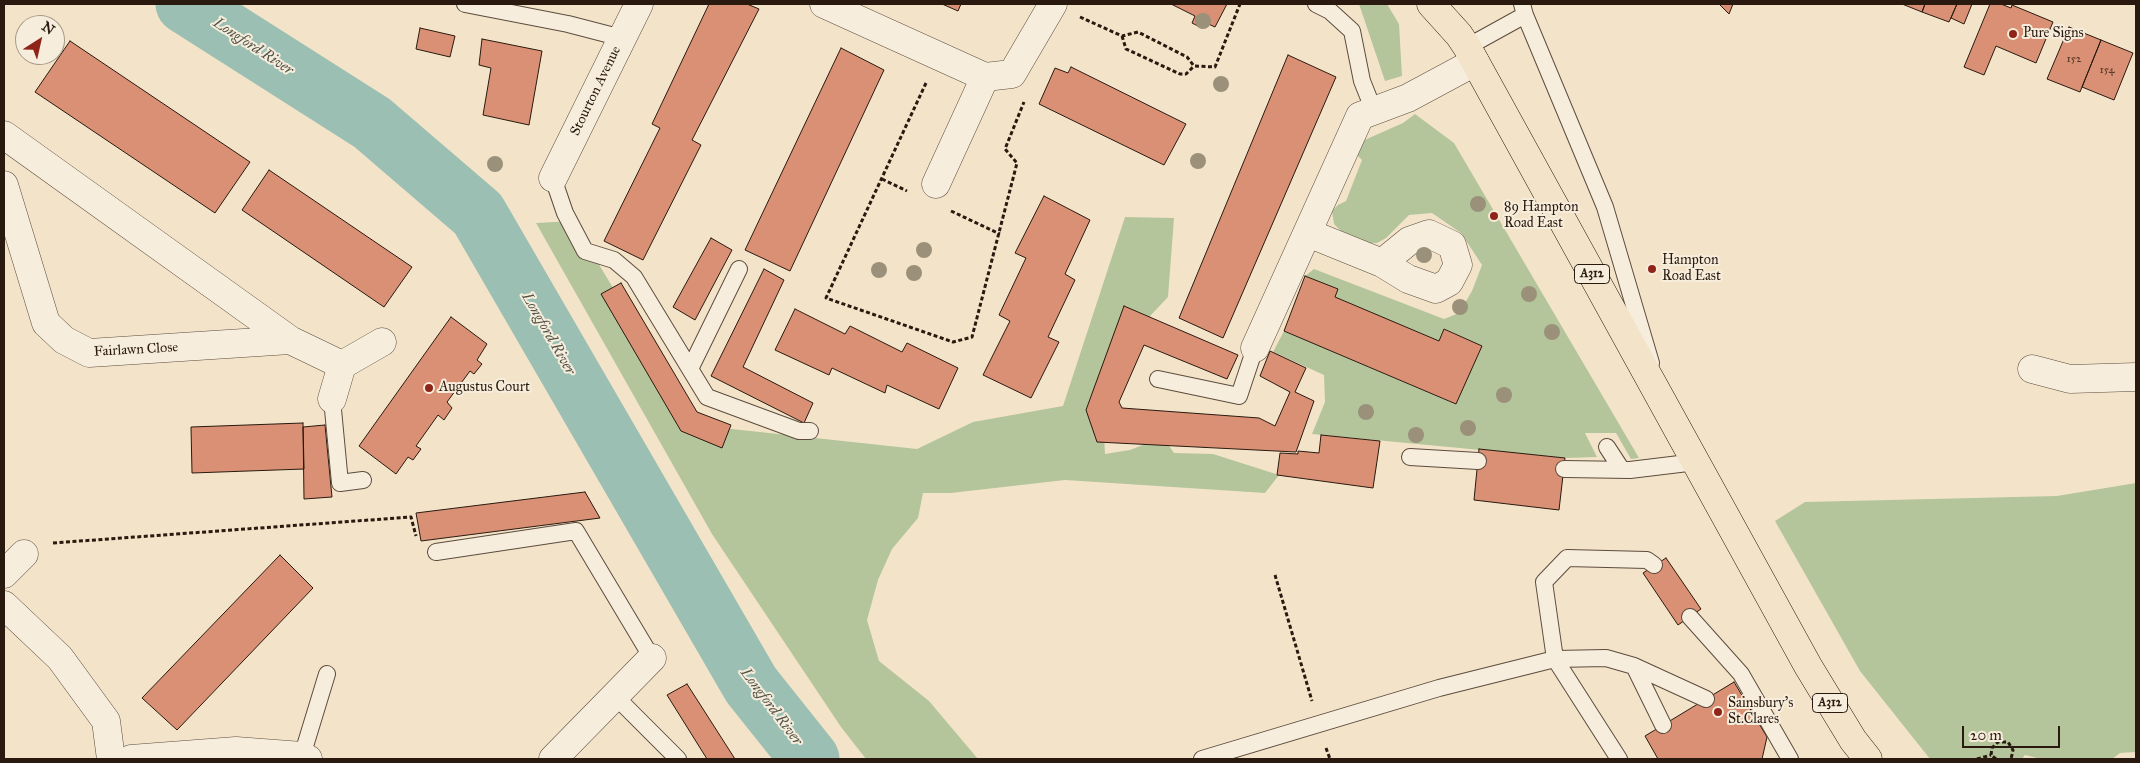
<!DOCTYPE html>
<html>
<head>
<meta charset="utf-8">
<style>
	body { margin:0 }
	#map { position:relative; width:2140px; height:763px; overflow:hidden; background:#f3e4c9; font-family:"IM FELL Great Primer",serif }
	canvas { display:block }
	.frame { position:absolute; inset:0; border:5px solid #29190f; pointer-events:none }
	.north { position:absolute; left:15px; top:15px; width:50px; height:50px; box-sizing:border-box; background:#f7eddc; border:1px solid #a5988a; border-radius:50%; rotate:35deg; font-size:14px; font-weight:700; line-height:20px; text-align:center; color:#29190f }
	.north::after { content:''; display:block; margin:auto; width:18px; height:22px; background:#8f2418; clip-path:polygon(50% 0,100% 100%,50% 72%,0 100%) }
	.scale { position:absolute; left:1962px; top:726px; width:98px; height:22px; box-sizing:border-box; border:2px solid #29190f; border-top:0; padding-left:6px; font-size:15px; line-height:18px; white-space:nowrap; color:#29190f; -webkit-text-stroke:4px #f7eddc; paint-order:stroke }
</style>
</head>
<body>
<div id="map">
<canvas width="2140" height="763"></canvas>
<div class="frame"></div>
<div class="north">N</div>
<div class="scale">20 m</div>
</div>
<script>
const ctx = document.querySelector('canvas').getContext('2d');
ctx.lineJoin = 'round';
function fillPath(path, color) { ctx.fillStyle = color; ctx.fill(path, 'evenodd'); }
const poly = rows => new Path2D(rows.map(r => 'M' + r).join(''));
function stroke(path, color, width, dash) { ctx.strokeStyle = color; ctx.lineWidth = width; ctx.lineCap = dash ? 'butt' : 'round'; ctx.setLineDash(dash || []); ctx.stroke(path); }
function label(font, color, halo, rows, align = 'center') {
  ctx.font = font + ' "IM FELL Great Primer",serif'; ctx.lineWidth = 4; ctx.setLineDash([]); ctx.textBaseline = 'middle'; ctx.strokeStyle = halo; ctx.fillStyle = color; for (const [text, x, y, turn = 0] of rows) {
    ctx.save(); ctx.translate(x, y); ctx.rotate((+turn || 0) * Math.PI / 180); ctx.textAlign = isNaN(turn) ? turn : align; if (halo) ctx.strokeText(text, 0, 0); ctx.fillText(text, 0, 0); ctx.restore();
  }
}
fillPath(poly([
	[1359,4,1387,4,1399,24,1402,76,1385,81],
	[1415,114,1454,143,1639,458,1631,459,1616,433,1585,433,1597,457,1565,458,1312,434,1325,402,1324,375,1273,352,1284,331,1455,404,1482,346,1445,329,1439,341,1335,297,1337,289,1305,276,1314,269,1444,319,1459,313,1472,291,1482,265,1461,233,1432,213,1409,215,1386,238,1377,243,1367,243,1341,231,1334,224,1332,211,1338,205,1346,201,1362,160,1355,153,1360,142,1403,123],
	[1125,217,1174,218,1168,297,1135,332,1104,435,1105,454,1130,450,1163,437,1174,453,1213,454,1279,475,1265,493,1065,480,951,493,923,493,918,518,892,549,878,580,867,620,879,661,929,701,978,759,866,759,841,727,712,534,536,223,573,221,695,425,917,449,973,422,1063,406],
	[2136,483,2136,752,2120,753,2112,759,2041,759,2025,755,2022,759,1930,759,1860,671,1775,521,1805,502,2057,496]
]), '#b5c59b');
stroke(poly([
	[185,4,372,123,478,214,751,685,810,759]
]), '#9bbfb3', 59);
const building = poly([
	[709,4,747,4,759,9,692,140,701,145,643,260,604,241,660,128,652,124,709,4],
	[942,4,961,4,958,11,942,4],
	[1171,4,1227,4,1215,27,1204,22,1202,28,1192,23,1195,16,1171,4],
	[1719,4,1733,4,1729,14,1719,4],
	[1902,4,1925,4,1922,12,1902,4],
	[1925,4,1957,4,1949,22,1922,12,1925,4],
	[1957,4,1972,4,1964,24,1951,18,1957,4],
	[1990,4,2001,4,2011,8,2012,5,2053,22,2036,63,1996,46,1984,75,1964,67,1990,4],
	[2069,27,2101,40,2080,92,2047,79,2069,27],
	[420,28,455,36,450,57,416,49,420,28],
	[482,39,542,51,529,125,483,115,491,68,479,65,482,39],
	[2101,40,2133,53,2114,100,2082,87,2101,40],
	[70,41,250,162,215,213,35,92,70,41],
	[841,48,884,70,790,271,745,250,841,48],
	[1288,55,1336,77,1223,338,1179,318,1288,55],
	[1071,67,1186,124,1164,165,1039,104,1055,68,1068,73,1071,67],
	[269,170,412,267,384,307,242,210,269,170],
	[1044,196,1090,220,1065,274,1075,280,1048,337,1059,342,1031,398,983,375,1010,321,999,315,1026,258,1015,253,1044,196],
	[711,238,732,250,695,320,673,307,711,238],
	[764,269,784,280,743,367,813,403,804,423,711,376,764,269],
	[1305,276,1338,289,1335,297,1439,341,1444,329,1482,346,1456,404,1284,331,1305,276],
	[621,283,697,412,731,425,722,448,681,431,601,294,621,283],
	[1124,306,1238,355,1227,379,1144,345,1119,402,1122,408,1259,418,1275,426,1290,392,1260,376,1270,351,1306,368,1295,392,1314,401,1296,452,1097,442,1086,410,1124,306],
	[795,309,845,334,850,326,902,352,907,343,958,368,939,409,887,385,885,393,832,368,829,375,775,350,795,309],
	[451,317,487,344,477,360,482,364,474,374,470,371,447,402,452,408,444,420,438,415,416,446,421,449,413,460,408,457,396,474,359,446,451,317],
	[303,423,304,469,192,473,191,427,303,423],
	[325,425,332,497,304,499,303,427,325,425],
	[1321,435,1380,441,1373,488,1277,475,1280,453,1298,454,1298,451,1319,453,1321,435],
	[1479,449,1565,458,1559,510,1474,500,1479,449],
	[585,492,600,518,421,541,416,513,585,492],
	[280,555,313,588,177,730,142,698,280,555],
	[1666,558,1701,609,1678,625,1643,573,1666,558],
	[1734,682,1767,737,1762,759,1658,759,1645,736,1734,682],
	[687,684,735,759,707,759,667,695,687,684]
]);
fillPath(building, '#d99074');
stroke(building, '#29190f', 1);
const lane = poly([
	[465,4,568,24,622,38],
	[1316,4,1330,11,1352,31,1362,81,1374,111],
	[1525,15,1605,207,1651,363],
	[1467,47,1525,15,1522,4],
	[553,178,565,213,585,251,614,260,634,277,707,397,799,431,810,431],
	[690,369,739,269],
	[1158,379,1239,396,1255,348],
	[332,399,340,483,363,480],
	[1607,447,1622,470],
	[1410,457,1478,461],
	[1564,469,1630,470,1696,462],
	[436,552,576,531,652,658],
	[1654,565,1647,560,1567,558,1544,582,1555,659,1606,658,1634,666,1706,699],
	[1690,617,1741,674,1790,759],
	[1634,666,1663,725],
	[614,695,678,759],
	[302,756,327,674],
	[1202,759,1439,688,1555,659,1619,759]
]);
const street = poly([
	[824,4,985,77,1012,74,1053,4],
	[4,135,290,340],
	[553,178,639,4],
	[936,184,985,77],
	[4,185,46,323,64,340,89,353,290,340,342,365,382,342],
	[1308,233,1382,263,1409,241,1429,234,1452,245,1458,265,1449,282,1436,289,1408,279,1382,263],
	[1255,348,1360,116,1408,98,1475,62],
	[2032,369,2070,379,2136,377],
	[332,399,342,365],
	[4,574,24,554],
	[4,605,60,658,106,721,111,759],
	[131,759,236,751,302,756,308,759],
	[553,759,652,658]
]);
const primary = poly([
	[1431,4,1459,35,1467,47,1808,666,1853,740,1868,759]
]);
stroke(lane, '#5c4c3e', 18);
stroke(street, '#5c4c3e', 29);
stroke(primary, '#29190f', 29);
stroke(poly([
	[1080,17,1122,36,1138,32,1187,57,1194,66,1215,67,1240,4],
	[1122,36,1126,49,1180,74,1186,74,1194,66],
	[926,83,826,298,953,342,972,337,1017,163,1005,149,1024,102],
	[882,179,907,191],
	[951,211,1000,234],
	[53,543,411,517,416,536],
	[1275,575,1312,701],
	[1326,748,1330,759],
	[1977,759,1991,755],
	[1996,759,1991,755,1992,748,1998,742,2008,742,2013,750,2011,759]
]), '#29190f', 3, [4, 2.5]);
stroke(lane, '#f7eddc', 16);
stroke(street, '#f7eddc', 28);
stroke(primary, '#f3e4c9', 28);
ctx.fillStyle = '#9b917a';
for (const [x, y] of [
	[1203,21],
	[1221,84],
	[1198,161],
	[495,164],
	[1478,204],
	[924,250],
	[1424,255],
	[879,270],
	[914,273],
	[1529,294],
	[1460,307],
	[1552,332],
	[1504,395],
	[1366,412],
	[1468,428],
	[1416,435]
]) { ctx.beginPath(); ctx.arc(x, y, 8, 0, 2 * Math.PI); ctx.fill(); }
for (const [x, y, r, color] of [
	[2013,34,5,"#8f2418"],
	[1494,216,5,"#8f2418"],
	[1652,269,5,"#8f2418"],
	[429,388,5,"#8f2418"],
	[1718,712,5,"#8f2418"]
]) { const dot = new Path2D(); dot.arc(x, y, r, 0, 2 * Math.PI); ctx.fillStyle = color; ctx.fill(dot); stroke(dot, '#f7eddc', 2); }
label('11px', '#553728', null, [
	["152",2074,59],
	["154",2107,70]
]);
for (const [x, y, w] of [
	[1592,274,35],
	[1830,703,35]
]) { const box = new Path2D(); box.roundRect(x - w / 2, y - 9.5, w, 19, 4); ctx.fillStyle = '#f7eddc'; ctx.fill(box); stroke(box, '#29190f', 1); }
label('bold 12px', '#29190f', null, [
	["A312",1592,274],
	["A312",1830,703]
]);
label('14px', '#29190f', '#f7eddc', [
	["Pure Signs",2023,34],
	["89 Hampton",1504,208],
	["Road East",1504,224],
	["Hampton",1662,261],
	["Road East",1662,277],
	["Augustus Court",439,388],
	["Sainsbury's",1728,704],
	["St.Clares",1728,720]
], 'left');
label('14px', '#29190f', '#f7eddc', [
	["Stourton Avenue",596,91,-64],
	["Fairlawn Close",136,350,-3]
]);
label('italic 15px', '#515348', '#f7eddc', [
	["Longford River",253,47,33],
	["Longford River",548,334,60],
	["Longford River",771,707,53]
]);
</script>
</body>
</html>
